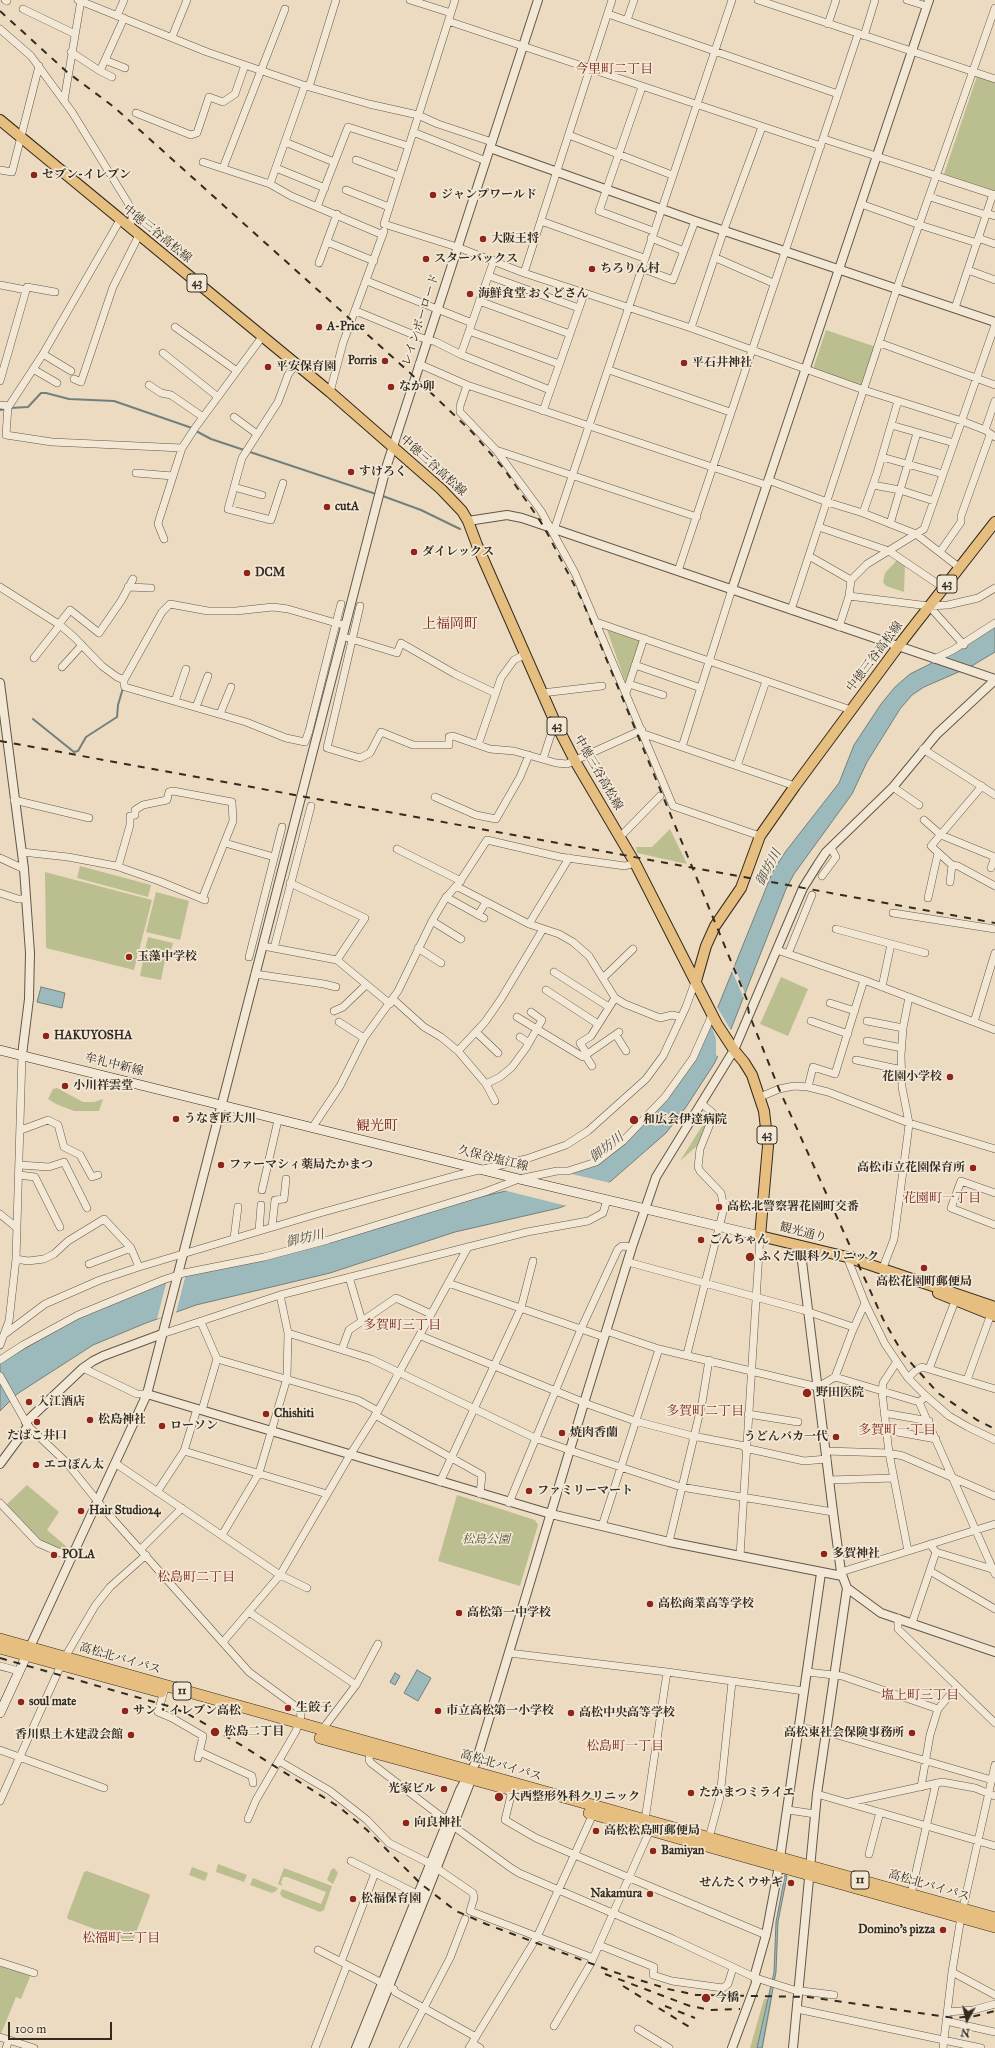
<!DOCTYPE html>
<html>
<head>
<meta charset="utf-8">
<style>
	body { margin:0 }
	#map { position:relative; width:995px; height:2048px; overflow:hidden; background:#ecdbc0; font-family:"IM FELL Great Primer",serif }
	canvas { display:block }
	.north { position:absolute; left:947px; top:2000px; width:40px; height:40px; -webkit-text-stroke:3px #f3e8d6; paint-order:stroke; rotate:188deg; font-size:11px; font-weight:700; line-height:16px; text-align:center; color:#342b20 }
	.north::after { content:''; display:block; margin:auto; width:14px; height:18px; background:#342b20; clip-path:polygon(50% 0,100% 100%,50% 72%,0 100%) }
	.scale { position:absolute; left:8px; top:2022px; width:104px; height:18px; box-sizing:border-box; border:2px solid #342b20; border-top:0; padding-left:5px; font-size:12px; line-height:14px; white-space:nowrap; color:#342b20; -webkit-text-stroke:3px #f3e8d6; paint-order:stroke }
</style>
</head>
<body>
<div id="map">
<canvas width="995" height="2048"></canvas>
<div class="north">N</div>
<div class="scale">100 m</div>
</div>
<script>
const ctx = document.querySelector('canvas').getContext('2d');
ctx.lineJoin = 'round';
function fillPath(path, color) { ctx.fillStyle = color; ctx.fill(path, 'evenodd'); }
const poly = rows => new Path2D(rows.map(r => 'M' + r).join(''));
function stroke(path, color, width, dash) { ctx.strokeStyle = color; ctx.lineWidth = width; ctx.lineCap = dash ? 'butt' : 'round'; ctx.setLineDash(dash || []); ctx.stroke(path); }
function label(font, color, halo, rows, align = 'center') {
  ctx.font = font + ' "IM FELL Great Primer","Noto Serif JP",serif'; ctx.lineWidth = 3.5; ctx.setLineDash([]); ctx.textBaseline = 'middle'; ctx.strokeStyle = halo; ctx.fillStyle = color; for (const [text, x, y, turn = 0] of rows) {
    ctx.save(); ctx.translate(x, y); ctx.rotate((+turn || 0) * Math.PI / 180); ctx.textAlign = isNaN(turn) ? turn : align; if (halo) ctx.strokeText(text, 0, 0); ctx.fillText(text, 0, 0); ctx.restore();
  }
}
fillPath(poly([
	[977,76,995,83,995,191,944,174],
	[826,330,876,347,862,386,813,369],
	[898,559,905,564,904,592,886,586,883,582,885,573],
	[607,630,640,641,627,682,625,681],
	[670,829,687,864,637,853,636,847,652,847],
	[80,866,151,885,148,897,77,878],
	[45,872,152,900,134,970,46,948],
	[156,892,189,901,180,940,146,932],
	[148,937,173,943,170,954,145,949],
	[145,950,166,955,161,980,140,976],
	[781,977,808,989,788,1036,760,1024],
	[57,1088,83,1102,94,1102,103,1099,99,1111,74,1111,56,1104,48,1099,53,1089],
	[709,1115,711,1116,698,1145,680,1161],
	[27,1485,59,1512,47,1530,67,1547,64,1553,39,1541,5,1506],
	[457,1495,535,1520,538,1525,520,1586,438,1561],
	[218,1864,247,1875,244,1882,216,1872],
	[192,1867,208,1873,205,1881,189,1875],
	[284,1868,332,1886,324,1910,320,1912,282,1897,280,1893,282,1889,321,1904,326,1892,287,1877,283,1877,281,1883,283,1886,278,1884],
	[334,1868,338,1873,333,1884,327,1880,331,1870],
	[87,1871,149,1894,150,1896,132,1943,68,1919,67,1917,84,1872],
	[253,1878,278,1888,276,1891,272,1893,250,1885],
	[0,1964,29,1974,30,1977,21,1999,16,1997,1,2034,0,2034],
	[764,1999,772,1999,763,2048,750,2048]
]), '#bbbf90');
const water = poly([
	[995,626,995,652,970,667,924,687,912,695,900,709,867,762,852,794,794,874,786,889,731,1029,714,1064,686,1107,666,1133,611,1181,587,1197,559,1208,455,1232,330,1273,196,1305,146,1323,93,1345,17,1394,0,1411,0,1363,60,1328,97,1309,186,1274,383,1227,423,1213,480,1197,553,1180,597,1162,650,1118,683,1075,707,1034,773,871,786,851,839,783,854,745,881,704,895,687,910,674,960,649,995,626],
	[41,987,65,993,62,1008,37,1002,41,987],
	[417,1670,431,1678,418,1701,404,1693,417,1670],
	[395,1673,400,1676,395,1685,390,1682,395,1673],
	[785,1875,787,1876,778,1922,776,1972,762,2048,757,2048,774,1972,776,1922,785,1875]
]);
fillPath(water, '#9cb9bb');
stroke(water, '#72807d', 1);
fillPath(poly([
	[734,965,746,996,745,1001,732,971],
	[717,1007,732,1032,719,1057,716,1055,716,1039,710,1022],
	[567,1173,611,1183,585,1200,571,1207,503,1190],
	[186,1274,176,1313,157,1319,167,1280]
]), '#ecdbc0');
stroke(poly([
	[10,408,28,407,41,393,46,393,69,399,114,401,192,428],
	[0,410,6,409],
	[196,431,211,439,376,494],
	[380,495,421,510,460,529],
	[33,719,74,752,78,751,86,737,117,717,118,705,123,688]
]), '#72807d', 2);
const minor = poly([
	[5,0,7,1],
	[78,0,207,52,309,87,369,104,418,115,438,124,492,142],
	[410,0,451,13],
	[455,0,384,224,457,247,524,273,691,328,864,390,962,421,985,430,995,437],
	[758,0,995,79],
	[907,0,926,6],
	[23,9,75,34],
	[608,14,838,94],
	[117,16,124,0],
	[627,20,634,0],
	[448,21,821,146],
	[828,24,836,0],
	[0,29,31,56,72,112,128,203,132,212,132,219,129,227],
	[864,36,875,0],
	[172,37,187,0],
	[71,52,100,71,124,18],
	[105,60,125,68],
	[100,71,112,77],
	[309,87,336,0],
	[642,87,599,211,653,231],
	[64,101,81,0],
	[136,113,191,135,197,133,209,97,223,102,235,94,245,65],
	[413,132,486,161],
	[569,135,672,175],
	[824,139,995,195],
	[285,142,334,162],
	[356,160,399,176],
	[203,162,270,184,291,196,383,235],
	[223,168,285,9],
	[276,168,325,188],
	[0,170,12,172,39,66],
	[270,184,305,85],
	[346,190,389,207],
	[930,197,986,215],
	[861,204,920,225,977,243],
	[317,207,348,127,408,146],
	[986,213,995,216],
	[541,221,644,258],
	[651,238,684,251],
	[978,238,995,244],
	[327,242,374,261],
	[716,258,773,283],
	[319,263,337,214],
	[641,268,673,280,695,221],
	[968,270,995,280],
	[524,273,612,0],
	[489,276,579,308],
	[367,281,472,323],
	[0,285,26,290],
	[479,301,570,334],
	[955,308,993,194],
	[356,311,419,337,436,342,462,355,550,390],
	[175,327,237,371],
	[691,328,726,224,762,127],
	[469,331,559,364],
	[880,343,995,385],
	[163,353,218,397],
	[43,354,71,371],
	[461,354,494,260],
	[419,364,467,385,766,485],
	[33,369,57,383],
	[609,370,730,412],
	[74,379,81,382,113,287,139,235],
	[0,381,27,287,55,292],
	[149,385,161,393,171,395,203,417],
	[467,385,460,406,460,412,496,450,541,511,575,573,673,806,760,836],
	[330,392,343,343,384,231],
	[0,405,9,406,43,354,120,220],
	[8,406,6,435,52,442,182,448],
	[543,411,584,294],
	[234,417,257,434],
	[891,425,954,443],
	[985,430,995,401],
	[496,450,697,517],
	[882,457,943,474],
	[136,473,173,476],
	[768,480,827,502,863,513,916,534,960,568],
	[283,483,271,520,228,509,242,458,278,402,288,375,296,364],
	[873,485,900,490,934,501],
	[234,487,262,495],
	[863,513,877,473,898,401],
	[890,524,917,433],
	[819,527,889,551,944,588],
	[554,530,732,0],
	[164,539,158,524,159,520,182,448,195,428,262,337],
	[940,552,961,522,961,516,990,435],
	[809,556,851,580],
	[678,571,858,34],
	[0,587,60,625,74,637,102,666,117,677,124,680],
	[128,587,151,588],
	[849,596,929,606,948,605,978,598,995,588],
	[341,604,336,623,309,731,305,742,286,738,246,722,125,687,124,685,124,680,162,612,170,604,208,611,236,611,273,607,288,609,336,623,345,625],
	[360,606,327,748,360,758,370,753,381,732,413,745,449,745,449,737,453,736,490,749,514,751,556,763,567,764,642,730],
	[929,606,964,645],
	[791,610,899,282,995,8],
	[596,622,851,710],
	[59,624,70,610,99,633,121,601,133,579],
	[839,627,849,596,851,580,867,564,924,529,995,325],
	[348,638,397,653,401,643,455,674,495,693],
	[34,658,60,625],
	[934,659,953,650,995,623],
	[635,665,701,688],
	[62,667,82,645],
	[629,684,663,695],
	[542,693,602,686],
	[626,693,644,638],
	[175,701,186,669],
	[196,707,208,676],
	[220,714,231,687],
	[644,734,795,786],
	[478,745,501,678,514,660,526,654],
	[682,747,732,589],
	[923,749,995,795],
	[543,759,555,722],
	[737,766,766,681],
	[982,786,931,846,952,865,958,866,995,886],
	[893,787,919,805],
	[435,797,476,815,496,819,520,777,529,755],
	[14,800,89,818],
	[924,820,941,835,995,857,991,868],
	[620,837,660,796],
	[225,843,274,857],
	[397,849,461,881],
	[22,852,68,857,116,866,159,881,205,900],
	[0,858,24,869],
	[118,867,130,825,130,816,135,815,135,810,143,805,167,800,169,792,173,791,232,802,233,821,202,899],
	[822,876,836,857,831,848],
	[950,882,952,865],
	[290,883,365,918,337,960],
	[457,886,487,840,560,857,625,866,635,863],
	[0,893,18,899,26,899],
	[446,897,484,918],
	[928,898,938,853],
	[893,913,995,929],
	[478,915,486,902],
	[432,921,461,939],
	[529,924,569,858],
	[836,929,925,953],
	[263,946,337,960,390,1004],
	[274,948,311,806],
	[418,948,441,963],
	[777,950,864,980,995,1030],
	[788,954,812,895],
	[249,957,282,827],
	[554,972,609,1007],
	[255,974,324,984,336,987],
	[603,978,633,949],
	[882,987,891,944],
	[546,990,598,1024],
	[393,999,424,1027,441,1037,458,1051,486,1084,495,1101],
	[830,1003,855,1011],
	[334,1011,343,1007,366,985],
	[517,1017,583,1057,619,1032],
	[811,1021,848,1034],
	[867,1021,903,1028],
	[339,1022,364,1038],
	[974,1022,995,953],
	[476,1032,498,1053],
	[616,1035,626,1051],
	[520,1037,529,1043],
	[867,1041,902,1048],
	[458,1051,485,1022,501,999,543,929],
	[587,1054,580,1043,591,1036,615,998],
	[585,1055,592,1066],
	[856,1060,902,1070],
	[486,1084,500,1077,512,1067,526,1048,542,1020,531,1012],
	[808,1087,813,1067,835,1074,864,980],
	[760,1097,779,1089,794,1086,808,1087,828,1092,909,1123,995,1149],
	[312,1128,340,1086,364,1038,398,991,432,921,445,899,456,886,529,924,559,934,573,942,589,956,615,998,625,1004,660,1018,672,1015,681,1017],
	[21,1130,48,1120,58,1125,64,1147,80,1155,92,1177,98,1175],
	[20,1165,49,1167,64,1162,87,1208],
	[19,1175,35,1177,60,1227],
	[262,1190,278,1120],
	[995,1193,961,1181,951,1208,995,1225],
	[0,1214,17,1228],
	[272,1227,275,1200,284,1199,286,1179],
	[259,1231,261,1205],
	[234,1238,238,1207],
	[847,1257,865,1303,885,1344,908,1378,926,1396,949,1416,968,1427,995,1440],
	[16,1259,28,1261,44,1259,54,1254,68,1241,104,1219,131,1248,139,1267],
	[628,1262,803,1310,853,1327],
	[89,1264,131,1248],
	[882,1270,894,1239,908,1133,909,1123,902,1087,901,1055,903,1028,909,997],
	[349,1277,362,1321],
	[448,1283,604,1337],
	[201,1322,217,1359,202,1410],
	[606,1331,659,1349,818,1387,835,1377,919,1402],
	[288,1333,371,1359,535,1438,575,1452,681,1487,833,1512],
	[5,1334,45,1304,100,1280,139,1267,320,1213,454,1176,526,1159,566,1145,588,1131,646,1079,663,1056,686,1007,695,982],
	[162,1334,280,1295,527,1232,588,1221,603,1213,607,1200],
	[421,1336,590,1405,635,1421,693,1436,745,1446],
	[0,1345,9,1321,16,1259,22,1055],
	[342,1349,349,1330,396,1298,431,1314],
	[687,1354,724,1208,721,1193,700,1171,698,1167,700,1149,714,1114,702,1104],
	[217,1359,358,1400,378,1411],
	[0,1360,23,1345,78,1315,163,1280,184,1273,264,1257,328,1240,485,1192,519,1179,557,1171,568,1171,596,1162,623,1141,665,1097,693,1058,712,1015],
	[896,1363,883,1383,882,1392,889,1453,908,1551],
	[83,1368,137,1394,147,1394],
	[929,1369,955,1301],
	[0,1376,28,1426,67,1463,103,1508,249,1672,298,1708,300,1711,301,1716,296,1731,256,1800,248,1819],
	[835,1377,852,1332,865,1303],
	[908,1378,916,1370,922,1367,995,1389],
	[967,1380,991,1314],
	[923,1399,919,1402,995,1574],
	[197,1409,184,1451,327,1494],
	[884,1413,929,1421],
	[748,1414,798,1422],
	[375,1415,482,1475,480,1494],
	[886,1430,936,1439],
	[745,1448,804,1461,827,1459],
	[826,1451,889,1453,903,1456,995,1496],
	[115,1463,280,1575,307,1588],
	[829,1480,894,1478],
	[440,1482,521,1308,533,1261],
	[157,1492,184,1451],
	[0,1503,38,1543,72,1558],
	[509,1503,581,1329,618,1249,622,1246,632,1247],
	[602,1526,659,1349],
	[222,1535,259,1473,287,1378,288,1333,280,1295],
	[669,1542,702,1403,709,1360],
	[141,1549,182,1508],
	[936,1552,995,1570],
	[740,1556,760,1236],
	[930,1571,995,1609],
	[841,1572,995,1524],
	[249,1612,356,1685,322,1730],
	[898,1618,898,1629,995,1723],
	[912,1623,936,1552,930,1544],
	[223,1642,280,1575,350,1455,378,1411,468,1247],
	[509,1653,667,1672,804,1691],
	[65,1657,95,1606,110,1587,146,1555],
	[0,1666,19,1671],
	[807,1672,842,1676,938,1709],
	[356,1685,378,1644],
	[165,1688,158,1712,172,1718,203,1736,198,1758],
	[799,1728,820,1730,992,1780],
	[0,1750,104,1788],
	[200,1752,252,1776,253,1783],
	[370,1752,369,1760,371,1763,447,1821],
	[279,1761,330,1791,367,1820,389,1843,429,1863,473,1893,474,1898,470,1911,593,1958],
	[921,1787,930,1735,938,1709,957,1687],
	[512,1791,505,1820,536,1838,575,1855,766,1935],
	[817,1794,995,1846],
	[0,1801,61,1665],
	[850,1802,942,1782,975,1788,995,1796],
	[788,1810,815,1814],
	[645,1820,667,1672],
	[453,1826,511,1868,519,1873,673,1939,756,1978,794,1990,834,1995],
	[709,1838,720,1797,732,1682],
	[869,1854,880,1812],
	[351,1861,417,1894],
	[911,1894,936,1783],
	[599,1945,654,1967,653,1975,672,1981,723,1988,728,1984,733,1968],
	[318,1950,394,1989,395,1992,476,2037],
	[0,1962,34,1973],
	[341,1962,375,1873],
	[952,1972,995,1995],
	[797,2009,981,2048],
	[947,2012,973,2010,995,2004],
	[946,2021,995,2032],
	[554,2026,591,1963,650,1830],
	[638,2029,669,2048],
	[0,2037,34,2048],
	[472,2043,480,2048],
	[6,2048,9,2040],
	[315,2048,347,1965],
	[403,2048,450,1958,465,1919],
	[469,2048,537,1937,593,1814],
	[943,2048,952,1972,961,1917,995,1765]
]);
const tertiary = poly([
	[490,148,695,221,995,322],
	[468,521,507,515,522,518,995,679],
	[732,589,929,0],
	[0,683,24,869,30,953,29,999,22,1055],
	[147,1394,551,1514,669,1542,842,1576],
	[26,1422,83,1368,93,1361,103,1356,162,1334],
	[0,1464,28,1426],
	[847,1588,881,1613,995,1652],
	[30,1647,147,1394,386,468,538,0],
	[780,1858,821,1573],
	[356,2048,460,1790,476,1762,584,1403,632,1247,656,1177,734,1050,803,888,818,864,826,852,893,787,937,734,995,680],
	[364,2048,428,1890,471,1780,472,1773],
	[732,2048,756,1983,755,1974,766,1935,779,1866],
	[793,2048,817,1794,847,1588,841,1572,833,1512,800,1245]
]);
const secondary = poly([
	[0,1050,519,1179,760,1236],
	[0,1713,29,1650]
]);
const primary = poly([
	[0,120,330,392,441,489,462,511,468,521,477,545,555,722,575,761,635,863,717,1024,734,1050,744,1062,752,1075,764,1111,768,1146,760,1236,847,1257,995,1307],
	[696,981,706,946,715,926,741,888,760,836,795,786,903,640,995,522],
	[938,1293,995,1316]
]);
const trunk = poly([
	[0,1639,995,1918],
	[0,1648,161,1692],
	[320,1738,523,1793],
	[589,1813,995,1927]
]);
stroke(minor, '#625748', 8);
stroke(tertiary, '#625748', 10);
stroke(secondary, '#342b20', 10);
stroke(primary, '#342b20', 12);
stroke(trunk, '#342b20', 12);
stroke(minor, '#f3e8d6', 7);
stroke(tertiary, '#f3e8d6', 8);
stroke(secondary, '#f3e8d6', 9);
stroke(primary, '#e6be80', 10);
stroke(trunk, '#e6be80', 11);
stroke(poly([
	[0,11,67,72,114,107,408,371,472,432,504,469,532,509,544,527,582,600,747,1000,749,1014,779,1089,883,1319,903,1354,938,1393,977,1420,995,1429],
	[0,741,995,923],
	[0,1658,168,1706,188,1714,246,1748,339,1807,367,1830,421,1884,456,1911,486,1924,611,1971,668,1989,696,1995,808,1997,955,2018,975,2016,995,2011],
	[605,1974,690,2006,711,2010,740,2009],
	[623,1986,691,2028],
	[665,2006,695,2018]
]), '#342b20', 2, [7, 7]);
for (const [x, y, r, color] of [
	[34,175,4,"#8f2418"],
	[433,195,4,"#8f2418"],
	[483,239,4,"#8f2418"],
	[426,259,4,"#8f2418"],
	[592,269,4,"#8f2418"],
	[470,294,4,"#8f2418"],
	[319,327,4,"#8f2418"],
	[385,361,4,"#8f2418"],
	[684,363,4,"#8f2418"],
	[268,367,4,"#8f2418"],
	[391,387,4,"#8f2418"],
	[351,472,4,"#8f2418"],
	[327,507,4,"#8f2418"],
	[414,552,4,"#8f2418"],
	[247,573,4,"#8f2418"],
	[129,957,4,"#8f2418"],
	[46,1036,4,"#8f2418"],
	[950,1077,4,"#8f2418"],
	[65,1086,4,"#8f2418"],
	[176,1119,4,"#8f2418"],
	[634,1120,5,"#8f2418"],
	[221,1165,4,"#8f2418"],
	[973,1168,4,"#8f2418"],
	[719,1207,4,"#8f2418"],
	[701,1240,4,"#8f2418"],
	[750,1257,5,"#8f2418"],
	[924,1268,4,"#8f2418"],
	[807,1393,5,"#8f2418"],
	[29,1402,4,"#8f2418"],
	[266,1414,4,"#8f2418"],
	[90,1420,4,"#8f2418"],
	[37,1422,4,"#8f2418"],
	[162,1426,4,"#8f2418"],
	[562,1433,4,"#8f2418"],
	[836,1437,4,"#8f2418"],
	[36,1465,4,"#8f2418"],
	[529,1491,4,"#8f2418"],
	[81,1511,4,"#8f2418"],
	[824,1554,4,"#8f2418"],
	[54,1555,4,"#8f2418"],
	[650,1604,4,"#8f2418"],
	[459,1613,4,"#8f2418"],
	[21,1702,4,"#8f2418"],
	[288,1708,4,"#8f2418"],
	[125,1711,4,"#8f2418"],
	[438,1711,4,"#8f2418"],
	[571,1713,4,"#8f2418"],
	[215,1732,5,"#8f2418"],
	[912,1733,4,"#8f2418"],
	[131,1735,4,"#8f2418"],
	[444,1789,4,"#8f2418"],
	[691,1793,4,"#8f2418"],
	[499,1797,5,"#8f2418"],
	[406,1823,4,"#8f2418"],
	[596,1831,4,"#8f2418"],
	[653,1851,4,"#8f2418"],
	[791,1883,4,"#8f2418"],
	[650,1894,4,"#8f2418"],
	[353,1899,4,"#8f2418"],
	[943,1930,4,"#8f2418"],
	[706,1998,5,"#8f2418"]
]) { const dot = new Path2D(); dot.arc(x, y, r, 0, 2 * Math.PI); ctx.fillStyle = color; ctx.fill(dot); stroke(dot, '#f3e8d6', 1.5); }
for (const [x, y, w] of [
	[197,283,20],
	[947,584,20],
	[557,726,20],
	[767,1135,20],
	[182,1691,18],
	[860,1880,18]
]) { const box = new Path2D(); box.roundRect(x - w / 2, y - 9, w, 18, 3); ctx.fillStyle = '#f3e8d6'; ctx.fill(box); stroke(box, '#342b20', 1); }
label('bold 11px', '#342b20', null, [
	["43",197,283],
	["43",947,584],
	["43",557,726],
	["43",767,1135],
	["11",182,1691],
	["11",860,1880]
]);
label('bold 12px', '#342b20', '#f3e8d6', [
	["セブン-イレブン",42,175],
	["ジャンプワールド",441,195],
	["大阪王将",491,239],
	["スターバックス",434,259],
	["ちろりん村",600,269],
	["海鮮食堂 おくどさん",478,294],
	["A-Price",327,327],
	["Porris",377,361,"right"],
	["平石井神社",692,363],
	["平安保育園",276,367],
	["なか卯",399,387],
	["すけろく",359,472],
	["cutA",335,507],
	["ダイレックス",422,552],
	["DCM",255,573],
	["玉藻中学校",137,957],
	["HAKUYOSHA",54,1036],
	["花園小学校",942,1077,"right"],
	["小川祥雲堂",73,1086],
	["うなぎ匠大川",184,1119],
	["和広会伊達病院",643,1120],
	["ファーマシィ薬局たかまつ",229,1165],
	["高松市立花園保育所",965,1168,"right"],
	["高松北警察署花園町交番",727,1207],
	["ごんちゃん",709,1240],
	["ふくだ眼科クリニック",759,1257],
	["高松花園町郵便局",924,1282,"center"],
	["野田医院",816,1393],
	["入江酒店",37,1402],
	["Chishiti",274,1414],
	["松島神社",98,1420],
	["ローソン",170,1426],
	["焼肉香蘭",570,1433],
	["たばこ井口",37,1436,"center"],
	["うどんバカ一代",828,1437,"right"],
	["エコぽん太",44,1465],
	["ファミリーマート",537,1491],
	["Hair Studio24",89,1511],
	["多賀神社",832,1554],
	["POLA",62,1555],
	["高松商業高等学校",658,1604],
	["高松第一中学校",467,1613],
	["soul mate",29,1702],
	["生餃子",296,1708],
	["サン・イレブン高松",133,1711],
	["市立高松第一小学校",446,1711],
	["高松中央高等学校",579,1713],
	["松島二丁目",224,1732],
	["高松東社会保険事務所",904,1733,"right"],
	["香川県土木建設会館",123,1735,"right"],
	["光家ビル",436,1789,"right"],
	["たかまつミライエ",699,1793],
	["大西整形外科クリニック",508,1797],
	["向良神社",414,1823],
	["高松松島町郵便局",604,1831],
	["Bamiyan",661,1851],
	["せんたくウサギ",783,1883,"right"],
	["Nakamura",642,1894,"right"],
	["松福保育園",361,1899],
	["Domino's pizza",935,1930,"right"],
	["今橋",715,1998]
], 'left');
label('12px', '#342b20', '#f3e8d6', [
	["中徳三谷高松線",157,234,39],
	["レインボーロード",421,320,-72],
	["中徳三谷高松線",433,466,42],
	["中徳三谷高松線",875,657,-53],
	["中徳三谷高松線",598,773,60],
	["牟礼中新線",114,1065,14],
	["久保谷塩江線",493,1159,14],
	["観光通り",803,1233,14],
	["高松北バイパス",120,1659,16],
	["高松北バイパス",501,1766,16],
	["高松北バイパス",929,1886,16]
]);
label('italic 12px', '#56503c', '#f3e8d6', [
	["松島公園",486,1540]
]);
label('13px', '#7a1f14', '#f3e8d6', [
	["今里町二丁目",614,70],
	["花園町一丁目",942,1199],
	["多賀町三丁目",402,1326],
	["多賀町二丁目",705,1412],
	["多賀町一丁目",897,1431],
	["松島町二丁目",196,1578],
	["塩上町三丁目",920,1696],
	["松島町一丁目",625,1747],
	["松福町二丁目",121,1939]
]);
label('italic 13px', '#4e4e47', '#f3e8d6', [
	["御坊川",769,868,-62],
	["御坊川",607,1148,-38],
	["御坊川",305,1239,-13]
]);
label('14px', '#7a1f14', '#f3e8d6', [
	["上福岡町",450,625],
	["観光町",377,1127]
]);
</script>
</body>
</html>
